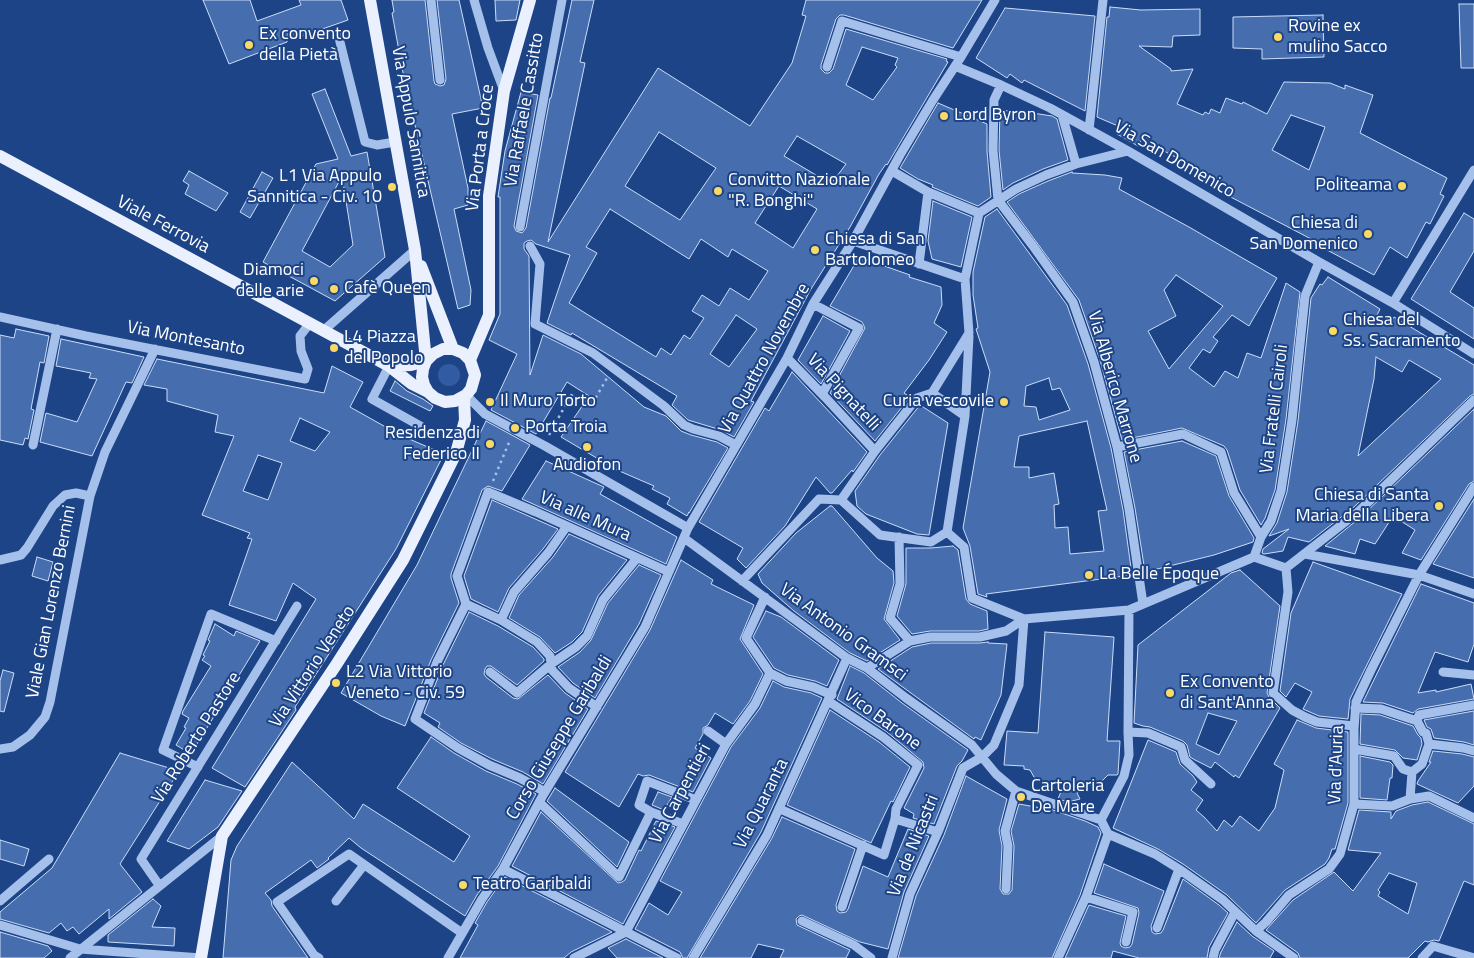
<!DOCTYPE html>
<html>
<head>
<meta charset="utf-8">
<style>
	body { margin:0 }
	canvas { display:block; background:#1d4486 }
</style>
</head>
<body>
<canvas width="1474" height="958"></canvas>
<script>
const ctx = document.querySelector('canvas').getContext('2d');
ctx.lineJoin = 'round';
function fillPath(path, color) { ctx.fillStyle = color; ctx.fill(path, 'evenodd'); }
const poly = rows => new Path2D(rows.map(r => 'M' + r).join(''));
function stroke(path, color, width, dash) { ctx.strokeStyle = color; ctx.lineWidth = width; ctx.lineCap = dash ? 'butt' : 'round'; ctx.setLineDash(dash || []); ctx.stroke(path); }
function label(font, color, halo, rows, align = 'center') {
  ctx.font = font + ' "Titillium Web",sans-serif'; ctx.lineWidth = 4; ctx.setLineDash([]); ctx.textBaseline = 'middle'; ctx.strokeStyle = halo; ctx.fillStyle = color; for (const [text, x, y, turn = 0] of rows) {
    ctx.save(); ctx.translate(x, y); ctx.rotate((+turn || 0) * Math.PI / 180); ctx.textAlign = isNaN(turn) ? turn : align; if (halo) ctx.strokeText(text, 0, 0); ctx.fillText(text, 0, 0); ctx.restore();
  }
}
fillPath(poly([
	'438 375a11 11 0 1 1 22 0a11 11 0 1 1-22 0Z'
]), '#315ca3');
const building = poly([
	[203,0,250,0,257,21,301,5,299,0,341,0,348,20,291,40,288,32,287,42,229,64,203,0],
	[392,0,425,0,434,81,435,84,440,86,444,85,446,79,437,0,459,0,483,108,452,114,468,188,468,205,454,209,471,290,470,305,458,309,404,78,392,13,394,12,392,0],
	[495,0,520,0,516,20,496,21,495,0],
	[572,0,594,0,580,62,585,63,548,242,658,68,750,126,792,63,806,16,802,15,806,0,982,0,953,48,844,15,840,15,836,19,821,65,821,69,825,73,829,73,833,69,846,29,947,59,946,61,948,62,887,165,886,164,879,174,850,227,811,289,751,401,754,402,734,437,721,430,688,420,672,405,677,396,572,333,571,335,547,323,570,255,536,244,531,240,527,241,524,243,524,249,529,256,530,375,543,335,581,354,644,407,666,416,681,431,691,435,717,442,728,448,689,513,689,512,687,516,667,504,670,498,652,489,654,486,617,470,561,437,589,396,567,382,536,434,491,410,517,354,489,340,500,314,500,197,498,197,505,151,521,92,538,95,514,226,516,231,522,233,526,228,550,98,551,98,572,0],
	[862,47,898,58,895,65,897,67,873,100,846,85,862,47],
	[659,132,716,168,680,220,625,186,659,132],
	[797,136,846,164,831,184,784,156,797,136],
	[779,186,817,209,793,248,755,223,779,186],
	[610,209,689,259,701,239,728,257,732,249,768,271,749,300,730,288,719,306,702,295,692,311,704,318,690,339,684,335,671,355,661,348,656,357,569,303,597,253,586,247,610,209],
	[736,315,757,329,729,367,710,354,736,315],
	[1459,4,1474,4,1474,68,1461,68,1459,4],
	[1110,7,1141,10,1200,9,1200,35,1173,36,1172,47,1139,46,1171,69,1171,71,1193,69,1177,104,1203,115,1205,112,1209,114,1211,109,1220,113,1226,98,1242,104,1243,102,1267,114,1284,82,1330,83,1345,89,1345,85,1373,95,1360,133,1447,178,1440,194,1444,196,1430,224,1426,222,1407,258,1390,247,1374,275,1312,242,1313,240,1223,193,1227,185,1142,139,1138,146,1117,134,1119,128,1118,127,1118,126,1097,117,1107,17,1109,17,1110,7],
	[1291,115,1325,127,1309,170,1272,150,1291,115],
	[1005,8,1095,16,1085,111,1024,80,1022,83,1010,74,1007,78,976,58,1005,8],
	[1323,15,1324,57,1262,59,1262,49,1233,48,1233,17,1323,15],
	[325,89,351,156,367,152,385,257,335,301,263,262,316,164,338,159,312,94,325,89],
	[342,176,353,245,330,267,302,251,342,176],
	[938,103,987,124,987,151,991,197,978,206,932,187,933,185,918,179,900,168,938,103],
	[1000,110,1039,114,1052,116,1057,119,1068,160,1043,169,1013,183,1003,190,999,150,1000,110],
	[189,171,228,193,216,211,185,194,189,185,183,181,189,171],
	[262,172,273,178,250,218,240,212,262,172],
	[1072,172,1072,173,1105,175,1122,178,1119,189,1189,227,1277,278,1249,326,1232,315,1213,337,1218,341,1210,353,1203,349,1189,368,1214,387,1225,371,1238,378,1247,353,1261,358,1286,283,1300,292,1286,419,1275,490,1265,518,1261,525,1240,490,1227,450,1224,446,1182,428,1122,440,1100,360,1079,300,1007,202,1019,194,1048,181,1072,172],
	[1176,275,1223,306,1169,369,1148,331,1176,316,1164,290,1176,275],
	[933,201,972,217,961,267,932,259,928,241,933,201],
	[997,209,1067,305,1088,364,1111,448,1123,510,1132,575,986,594,987,597,978,594,970,546,963,528,990,372,976,329,978,328,973,295,973,272,985,217,997,209],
	[1049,378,1052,390,1060,388,1070,410,1039,420,1036,407,1024,406,1026,386,1049,378],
	[1087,421,1107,510,1098,511,1104,551,1070,554,1068,527,1055,528,1054,505,1059,504,1054,473,1029,478,1029,467,1014,467,1019,436,1087,421],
	[1464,213,1474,219,1474,251,1450,292,1474,308,1474,339,1411,299,1464,213],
	[859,257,910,275,909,277,941,287,942,305,934,323,947,332,929,360,904,393,910,397,875,441,830,393,865,328,862,322,830,306,859,257],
	[1328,277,1380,309,1375,319,1388,326,1394,317,1474,365,1474,394,1470,396,1354,507,1309,542,1288,537,1283,551,1264,554,1262,553,1263,549,1289,529,1269,536,1277,523,1287,492,1298,421,1311,298,1320,284,1322,285,1328,277],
	[1376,357,1402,372,1409,360,1441,379,1358,456,1374,379,1376,357],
	[823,316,850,331,821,384,798,360,823,316],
	[16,329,49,336,44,363,40,362,31,409,34,410,28,439,25,438,23,445,0,440,0,335,14,338,16,329],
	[61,339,144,357,132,383,126,382,92,456,40,442,46,413,77,422,97,379,89,378,91,373,56,366,61,339],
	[157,359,324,393,332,366,363,382,350,407,400,435,444,454,396,549,295,707,296,710,245,787,212,768,316,599,293,583,276,621,229,605,252,539,247,538,250,533,202,515,234,436,215,432,218,415,167,401,167,389,144,385,157,359],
	[300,418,330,432,315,451,290,441,300,418],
	[258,455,282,463,268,500,243,491,258,455],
	[792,372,867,452,853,472,852,470,832,493,830,493,816,477,785,526,746,568,737,559,743,548,699,522,765,408,769,411,792,372],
	[395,381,407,391,423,399,433,406,430,411,390,391,395,381],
	[920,405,948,423,929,535,917,534,866,514,857,506,855,491,880,455,920,405],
	[1474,409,1474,481,1469,484,1421,560,1402,553,1415,530,1393,516,1375,544,1360,539,1355,554,1325,546,1362,516,1474,409],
	[486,421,530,445,502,491,488,486,482,490,451,574,451,578,459,603,431,660,405,726,381,716,341,693,417,565,486,421],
	[1182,441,1216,456,1229,496,1254,538,1253,542,1214,555,1145,572,1135,508,1124,452,1182,441],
	[546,461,604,487,600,494,677,537,666,564,522,499,546,461],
	[1474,499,1474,578,1433,564,1474,499],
	[492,500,558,529,543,549,509,588,498,612,471,599,464,576,492,500],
	[830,506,832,506,877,558,893,571,894,583,884,619,900,640,867,661,850,653,794,611,762,583,758,574,796,533,830,506],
	[569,534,627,560,598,596,582,632,572,642,555,653,540,637,509,618,519,595,553,557,569,534],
	[953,546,958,550,966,599,970,604,987,611,988,629,979,631,930,631,912,634,897,616,906,584,906,548,931,548,953,546],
	[37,557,53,562,48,581,32,576,37,557],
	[681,560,713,580,711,584,754,605,740,639,763,674,750,701,733,724,715,713,708,725,703,728,703,734,695,748,711,758,693,792,649,775,643,776,638,774,619,807,565,772,650,630,681,560],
	[1313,562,1402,594,1350,699,1348,719,1319,716,1303,709,1312,692,1295,683,1286,697,1280,691,1291,613,1313,562],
	[639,565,661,575,639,624,595,698,573,683,558,667,580,652,591,640,608,603,639,565],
	[1240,570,1280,606,1267,693,1269,697,1280,708,1239,778,1235,775,1234,777,1215,762,1211,768,1195,760,1190,757,1187,745,1183,741,1150,727,1143,726,1134,723,1138,645,1231,573,1240,570],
	[1208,713,1237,721,1219,755,1196,744,1208,713],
	[1421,584,1474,603,1474,644,1468,662,1435,652,1418,693,1436,690,1436,692,1471,684,1474,699,1418,709,1413,713,1383,703,1363,702,1421,584],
	[766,611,781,617,839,660,827,686,815,681,788,675,774,668,753,637,766,611],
	[469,612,498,626,533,647,544,659,544,661,517,685,491,666,487,666,485,669,484,674,486,677,513,698,518,699,548,675,565,693,588,709,543,784,523,772,492,759,461,743,438,727,440,723,424,713,443,665,469,612],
	[215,624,234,636,236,631,260,641,191,754,176,745,186,728,184,727,189,718,182,714,183,711,211,666,202,660,205,656,203,655,210,641,208,640,215,624],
	[1045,632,1114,637,1107,741,1120,741,1118,774,1117,775,1108,775,1100,783,1095,785,1087,785,1077,793,1080,799,1068,802,1058,799,1064,784,1043,783,1038,781,1034,777,1030,770,1024,769,1024,766,1004,765,1007,731,1038,733,1045,632],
	[988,642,988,643,1007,644,1001,695,981,740,975,737,974,739,878,669,912,647,931,643,980,643,988,642],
	[850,666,864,673,902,703,968,750,962,761,957,766,934,824,913,818,914,814,904,808,924,768,923,762,887,732,837,699,850,666],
	[3,670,14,673,4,712,0,711,0,681,3,670],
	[773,681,784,687,811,693,822,698,761,832,687,958,683,958,680,952,635,929,649,903,668,915,682,892,660,881,731,747,760,708,773,681],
	[830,710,879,742,910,767,893,802,891,801,871,843,787,805,830,710],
	[1474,711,1474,745,1464,742,1434,738,1431,729,1427,727,1424,720,1474,711],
	[1361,714,1380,715,1413,726,1418,735,1421,738,1422,744,1417,760,1403,758,1395,750,1360,744,1361,714],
	[1297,720,1316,728,1348,732,1348,803,1335,849,1332,849,1329,858,1325,864,1285,890,1256,923,1227,895,1183,864,1158,849,1113,828,1148,740,1176,752,1180,764,1193,776,1197,782,1191,790,1203,800,1196,810,1204,817,1217,831,1224,820,1232,827,1240,816,1259,831,1275,808,1284,770,1274,764,1297,720],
	[431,737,454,753,486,771,517,784,536,794,498,866,477,895,465,916,361,848,349,838,328,858,329,859,317,868,311,860,265,893,271,900,272,906,308,958,223,958,231,860,237,846,292,762,354,819,363,804,454,862,470,836,397,788,431,737],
	[1433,751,1462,754,1474,757,1474,786,1458,803,1417,784,1418,781,1431,762,1429,762,1433,751],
	[120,753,179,771,120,864,142,892,109,919,109,909,79,934,73,927,67,931,61,923,49,933,0,919,0,912,52,868,120,753],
	[1360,756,1390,762,1393,765,1392,778,1390,778,1387,800,1360,798,1360,756],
	[966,776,1007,799,999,830,1002,846,1000,889,1003,894,1009,894,1012,890,1014,846,1011,831,1019,804,1053,810,1085,821,1098,827,1101,833,1080,895,1052,958,898,958,916,896,944,835,966,776],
	[205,780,242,791,218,827,189,849,167,841,205,780],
	[555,788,629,842,617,867,547,801,555,788],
	[658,792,672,797,664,810,652,805,658,792],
	[1428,802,1474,824,1474,885,1464,881,1439,941,1434,940,1428,942,1425,941,1408,958,1300,958,1298,953,1266,930,1293,900,1334,872,1353,891,1381,853,1348,850,1359,810,1391,812,1391,819,1396,811,1412,805,1428,802],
	[1389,873,1417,883,1408,914,1378,896,1380,892,1378,890,1389,873],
	[541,812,618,883,622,882,625,880,639,850,641,851,656,821,675,827,623,924,512,866,541,812],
	[782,817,855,849,836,905,837,911,840,913,846,912,848,909,863,866,888,877,908,829,929,836,904,892,888,949,860,942,802,915,799,916,796,919,797,925,850,950,846,958,780,958,784,950,758,944,751,958,700,958,772,838,782,817],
	[0,840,29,849,24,866,0,859,0,840],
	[1104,864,1164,891,1151,926,1152,932,1155,934,1161,933,1163,930,1183,879,1219,905,1228,913,1209,947,1207,958,1139,958,1113,951,1111,958,1065,958,1089,905,1126,916,1120,943,1121,946,1125,948,1130,947,1132,944,1139,913,1138,908,1094,893,1104,864],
	[505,877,612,932,571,952,564,958,460,958,478,925,475,923,487,902,505,877],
	[153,899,161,906,152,927,175,928,174,946,108,942,108,935,153,899],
	[1237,922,1252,936,1274,951,1270,958,1219,958,1221,952,1237,922],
	[0,932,48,946,52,951,44,958,0,958,0,932],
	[626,939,663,958,617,958,608,948,626,939]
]);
fillPath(building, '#466eae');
stroke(building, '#cadcf8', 1);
stroke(poly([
	[549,435,571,395,591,406,607,378],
	[493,481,510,440]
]), '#a5c0eb', 2.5, [2.5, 4]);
stroke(poly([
	[431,0,440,80],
	[474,0,488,48,504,91],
	[338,34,365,142,377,145,395,142],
	[955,66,1001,85,1050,108,1128,151,1319,262,1393,303,1474,354],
	[827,67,842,21,961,57],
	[1001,85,994,100,993,150,998,200,1033,246,1073,302,1094,362,1117,447,1129,509,1143,604],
	[1062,115,1076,164],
	[1089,130,1103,0],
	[892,171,928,192,919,264],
	[928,192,979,213],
	[520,227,562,0],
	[853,241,965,279],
	[530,246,540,264,535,324,593,353,664,406,684,425,693,429,719,436,736,445],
	[1393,303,1474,170],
	[813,304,859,328,822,394],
	[0,317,86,336,305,379,308,369,301,351,300,336,310,323],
	[323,331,415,250],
	[787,358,825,397,875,451],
	[389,366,372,399,422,427],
	[466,395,485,414,545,446,688,528],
	[965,416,932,393,969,333,965,279,979,213,1016,189,1046,175,1076,164,1128,151],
	[33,445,57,329],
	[1117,447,1183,434,1221,452,1234,493,1261,537],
	[841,500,875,451,917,398,932,393],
	[841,500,880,535,931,542,947,532],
	[947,532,964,547,972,598,1024,619,1129,610,1254,557],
	[947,532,965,416,969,336],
	[899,537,900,584,890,618,910,641],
	[684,538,847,658,867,668,906,698,972,745,996,774,1016,791,1101,820,1108,834],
	[1305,554,1419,575,1474,594],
	[1254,557,1261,537,1271,521,1281,491,1292,420,1305,296,1319,262],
	[1254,557,1286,568,1358,512,1474,400],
	[0,560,21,555,27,548,53,506,65,495,76,493,90,496],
	[1286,568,1288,592,1273,693,1292,710,1305,717,1317,722,1354,726],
	[742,581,819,499,841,500],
	[765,597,746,638,770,673,786,681,813,687,832,695],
	[466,604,457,576,488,492,536,512,669,572],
	[466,604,437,662,415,719,458,748,489,765,520,778,545,792],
	[466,604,501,620,537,642,550,656,552,670,569,688,597,707],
	[501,620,514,592,548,553,567,526],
	[867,668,910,641,930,637,980,637,1006,631,1024,619],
	[490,672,517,693,551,664,576,647,587,636,603,600,637,558],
	[1443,672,1474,675],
	[828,701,883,737,918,765,896,809,895,819],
	[1355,708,1381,709,1417,721,1419,715,1474,705],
	[1417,721,1423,732,1426,733,1429,744],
	[708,731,726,744],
	[1128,732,1148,733,1181,747,1185,760,1211,784],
	[0,749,13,747,30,735,45,717,50,702,90,496,105,452,155,349],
	[1354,749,1394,756,1403,769,1412,772],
	[198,767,163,750,211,614,276,641],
	[1412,772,1422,764,1429,744,1463,748,1474,751],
	[1410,799,1412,772],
	[539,802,619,877,651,812,639,805,647,781,696,800],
	[1354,804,1392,806,1410,799,1429,796,1474,818],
	[780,809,884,855,895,819,938,832],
	[651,812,683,824],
	[1101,820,1124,776,1129,755,1128,732,1129,610],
	[1108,834,1155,854,1179,869,1223,900,1256,931,1294,958],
	[503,869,677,958],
	[159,885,141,859,297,606],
	[1006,889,1008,846,1005,831,1016,791],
	[1086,897,1133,912,1126,942],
	[0,901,49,859],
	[336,901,364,865],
	[842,907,863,845],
	[802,921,854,945,871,958],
	[0,925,80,949,201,958],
	[1157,928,1179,869],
	[1256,931,1266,922,1289,895,1329,869,1340,854,1354,804,1354,729,1356,702,1371,670,1419,575,1474,487],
	[70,958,222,836],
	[319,958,314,955,277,902,349,854,462,933],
	[448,958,482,899,503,869,542,797,645,627,688,528,787,358,813,304,853,241,900,155,933,100,961,57,995,0],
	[574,958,626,932,726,744,755,704,770,673],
	[693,958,767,835,847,658],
	[892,958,910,894,938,832,963,768,982,757,994,745,1019,685,1024,619],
	[1058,958,1086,897,1108,834],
	[1213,958,1215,950,1235,912],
	[1422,958,1433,946,1474,958]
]), '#a5c0eb', 9);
stroke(poly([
	[370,0,415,250,426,361],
	[0,156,389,366,412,384,428,392,435,398,445,402,455,401,466,395,471,389,475,375,470,360,463,353,453,349,443,349,433,354,426,361,423,369,422,377,424,385,428,392],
	[421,266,453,349],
	[470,360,489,315,489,196,504,91,530,0],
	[389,366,411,365,426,361],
	[201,958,222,836,336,665,403,560,456,453,465,420,464,397]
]), '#eaf0fe', 12);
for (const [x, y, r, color] of [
	[1278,37,5,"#fad964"],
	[249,45,5,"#fad964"],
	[944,116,5,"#fad964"],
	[1402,186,5,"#fad964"],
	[392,187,5,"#fad964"],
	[718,191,5,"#fad964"],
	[1368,234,5,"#fad964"],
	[815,250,5,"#fad964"],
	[314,281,5,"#fad964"],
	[334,289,5,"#fad964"],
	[1333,331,5,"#fad964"],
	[334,348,5,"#fad964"],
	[490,402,5,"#fad964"],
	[1004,402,5,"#fad964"],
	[515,428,5,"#fad964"],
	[490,444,5,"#fad964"],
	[587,447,5,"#fad964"],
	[1439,506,5,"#fad964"],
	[1089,575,5,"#fad964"],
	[336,683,5,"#fad964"],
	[1170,693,5,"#fad964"],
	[1021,797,5,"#fad964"],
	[463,885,5,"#fad964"]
]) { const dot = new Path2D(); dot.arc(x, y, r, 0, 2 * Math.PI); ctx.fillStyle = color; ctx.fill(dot); stroke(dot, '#1d4486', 2); }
label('18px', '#fff', '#1d4486', [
	["Rovine ex",1288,27],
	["mulino Sacco",1288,48],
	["Ex convento",259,35],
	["della Pietà",259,56],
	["Lord Byron",954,116],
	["L1 Via Appulo",382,177,"right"],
	["Sannitica - Civ. 10",382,198,"right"],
	["Convitto Nazionale",728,181],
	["\"R. Bonghi\"",728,202],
	["Politeama",1392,186,"right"],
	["Chiesa di",1358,224,"right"],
	["San Domenico",1358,245,"right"],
	["Chiesa di San",825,240],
	["Bartolomeo",825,261],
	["Diamoci",304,271,"right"],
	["delle arie",304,292,"right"],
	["Cafè Queen",344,289],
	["Chiesa del",1343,321],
	["Ss. Sacramento",1343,342],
	["L4 Piazza",344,338],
	["del Popolo",344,359],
	["Il Muro Torto",500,402],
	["Curia vescovile",994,402,"right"],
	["Porta Troia",525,428],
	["Residenza di",480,434,"right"],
	["Federico II",480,455,"right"],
	["Audiofon",587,466,"center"],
	["Chiesa di Santa",1429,496,"right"],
	["Maria della Libera",1429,517,"right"],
	["La Belle Époque",1099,575],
	["L2 Via Vittorio",346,673],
	["Veneto - Civ. 59",346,694],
	["Ex Convento",1180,683],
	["di Sant'Anna",1180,704],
	["Cartoleria",1031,787],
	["De Mare",1031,808],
	["Teatro Garibaldi",473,885]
], 'left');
label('18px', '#fff', '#1d4486', [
	["Via Raffaele Cassitto",525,110,-80],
	["Via Appulo Sannitica",410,122,80],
	["Via Porta a Croce",481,148,-83],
	["Via San Domenico",1174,160,30],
	["Viale Ferrovia",163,225,28],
	["Via Montesanto",186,339,11],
	["Via Quattro Novembre",765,359,-61],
	["Via Alberico Marrone",1114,387,74],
	["Via Pignatelli",843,393,47],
	["Via Fratelli Cairoli",1275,409,-83],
	["Via alle Mura",585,517,24],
	["Viale Gian Lorenzo Bernini",52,602,-79],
	["Via Antonio Gramsci",843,633,36],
	["Via Vittorio Veneto",313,667,-57],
	["Vico Barone",882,720,36],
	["Via Roberto Pastore",197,738,-58],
	["Corso Giuseppe Garibaldi",560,738,-59],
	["Via d'Auria",1337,765,-88],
	["Via Carpentieri",681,794,-62],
	["Via Quaranta",762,804,-63],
	["Via de Nicastri",914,846,-68]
]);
</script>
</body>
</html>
